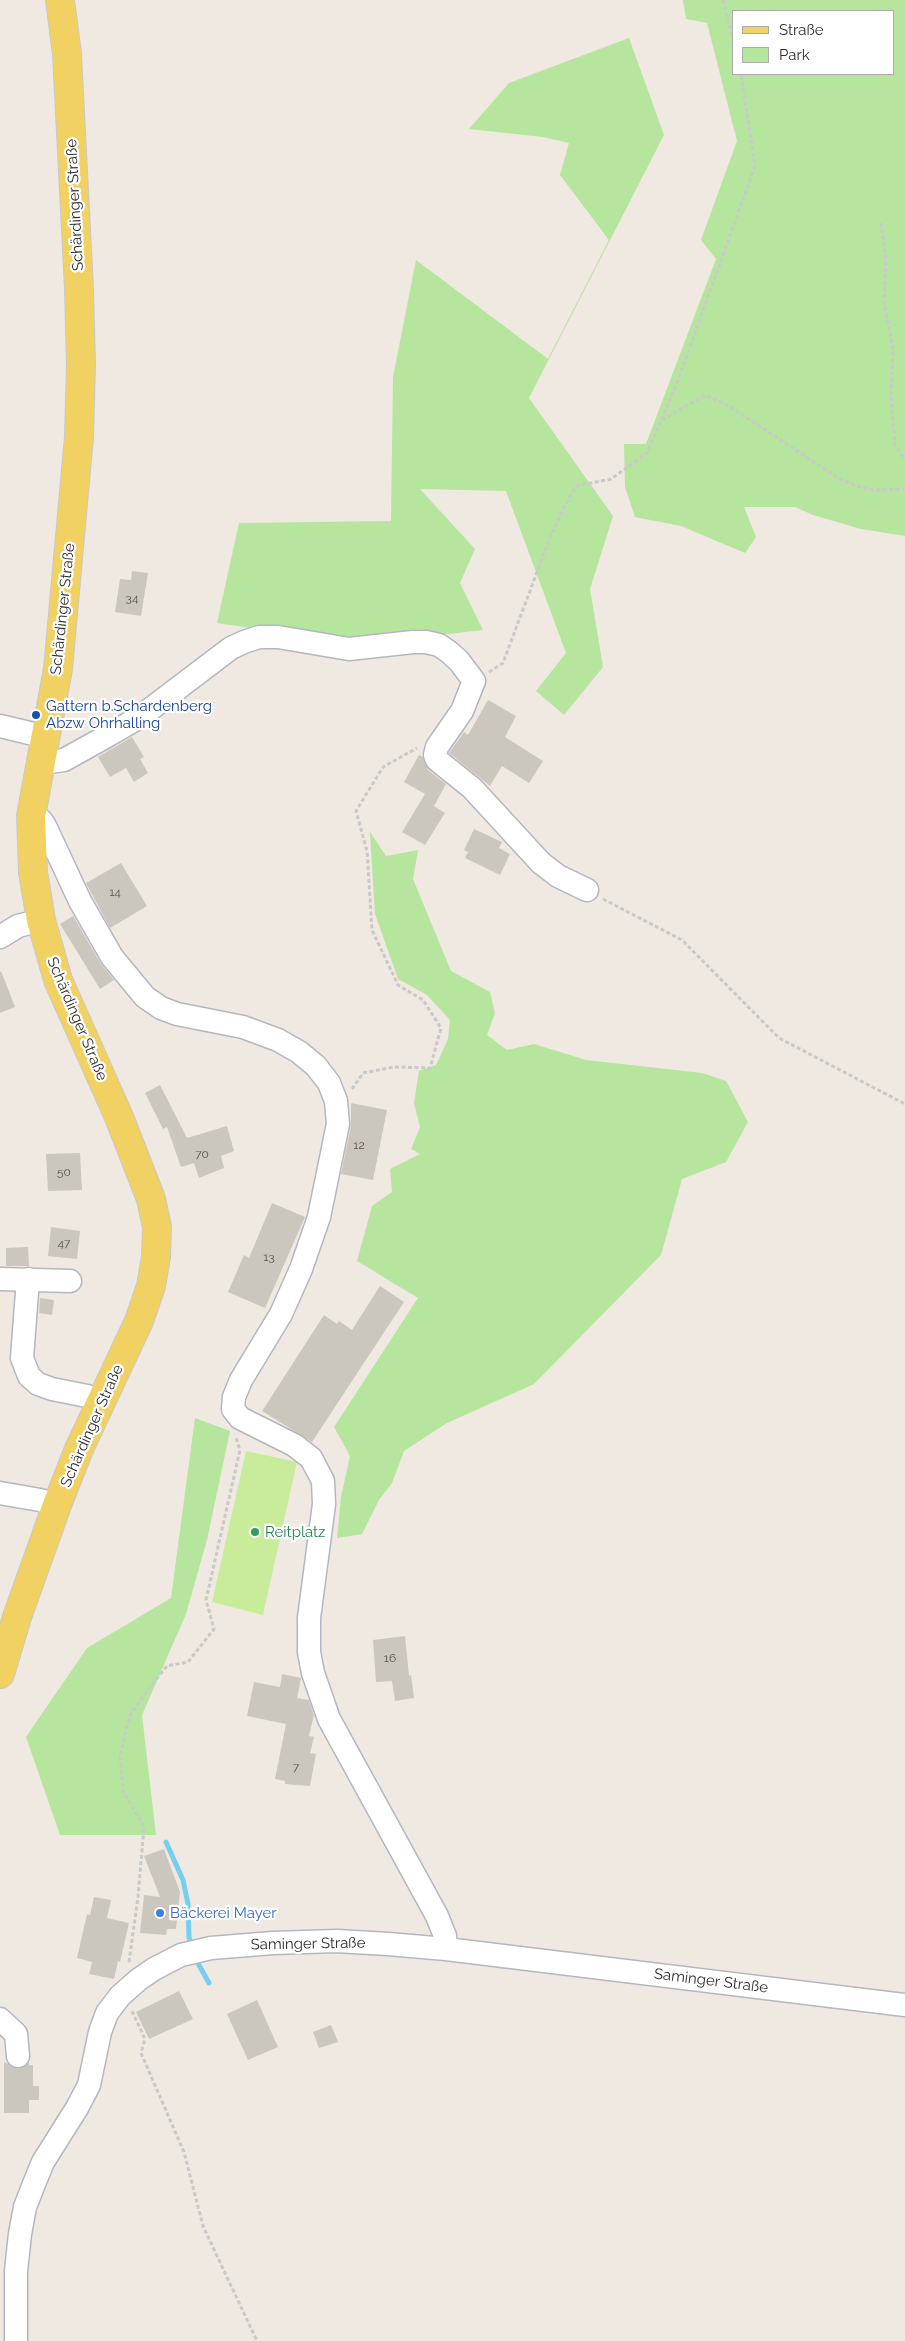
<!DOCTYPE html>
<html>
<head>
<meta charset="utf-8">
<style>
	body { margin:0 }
	#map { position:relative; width:905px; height:2341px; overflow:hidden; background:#efe9e1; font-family:Raleway,sans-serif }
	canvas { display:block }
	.legend { position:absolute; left:732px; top:10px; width:162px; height:65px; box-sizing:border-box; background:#fff; border:1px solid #ababab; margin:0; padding:6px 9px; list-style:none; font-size:15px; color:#2e2e2e }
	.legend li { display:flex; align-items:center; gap:10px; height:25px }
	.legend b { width:25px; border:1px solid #ababab }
</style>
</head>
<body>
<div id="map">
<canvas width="905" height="2341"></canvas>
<ul class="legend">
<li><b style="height:6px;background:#f2d163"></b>Straße</li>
<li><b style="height:14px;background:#b6e59e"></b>Park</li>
</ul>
</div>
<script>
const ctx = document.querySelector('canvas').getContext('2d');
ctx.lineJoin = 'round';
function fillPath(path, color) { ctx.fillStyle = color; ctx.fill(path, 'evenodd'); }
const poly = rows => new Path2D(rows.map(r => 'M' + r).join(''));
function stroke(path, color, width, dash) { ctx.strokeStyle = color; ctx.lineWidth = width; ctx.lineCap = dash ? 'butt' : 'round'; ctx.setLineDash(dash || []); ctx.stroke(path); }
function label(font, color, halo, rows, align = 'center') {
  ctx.font = font + ' Raleway,sans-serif'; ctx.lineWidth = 4.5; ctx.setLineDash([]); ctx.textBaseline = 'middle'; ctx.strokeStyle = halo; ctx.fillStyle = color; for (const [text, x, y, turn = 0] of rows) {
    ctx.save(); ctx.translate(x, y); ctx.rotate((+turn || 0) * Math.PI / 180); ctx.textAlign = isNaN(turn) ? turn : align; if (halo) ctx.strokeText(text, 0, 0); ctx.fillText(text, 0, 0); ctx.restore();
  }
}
fillPath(poly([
	[683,0,905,0,905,536,861,529,813,515,795,507,744,507,756,537,745,553,681,526,635,517,625,487,624,444,646,444,716,259,701,240,737,141,707,23,686,19],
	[734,11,894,11,894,74,734,74],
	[629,38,664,135,529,398,613,516,590,589,603,667,564,715,536,691,566,653,506,491,420,489,475,549,460,583,483,630,360,644,217,623,239,523,391,521,393,377,416,260,548,359,609,240,560,175,569,143,543,137,469,129,509,83],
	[370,832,386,856,418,850,413,879,451,971,490,992,495,1013,487,1035,507,1050,534,1044,586,1060,702,1073,726,1081,748,1122,726,1162,682,1179,661,1255,534,1384,447,1423,404,1451,392,1483,379,1500,362,1534,337,1538,341,1497,350,1456,334,1427,418,1298,357,1261,372,1206,392,1192,390,1169,420,1154,411,1149,420,1127,414,1103,419,1071,436,1065,448,1039,450,1020,427,995,398,979,375,914],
	[195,1418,230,1431,207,1540,186,1614,142,1715,156,1835,60,1835,26,1737,87,1648,171,1598]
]), '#b6e59e');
fillPath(poly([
	[246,1451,297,1462,263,1615,212,1602]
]), '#c9ec9a');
stroke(poly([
	[166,1842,183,1880,188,1904,189,1937,192,1947],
	[195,1958,209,1983]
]), '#75cff0', 5);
fillPath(poly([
	[132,571,148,573,141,616,115,612,120,579,131,580],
	[488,700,516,716,505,737,543,761,529,783,502,766,490,786,449,753,464,732,468,735],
	[132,737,144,757,140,759,148,773,134,782,126,768,110,777,98,757],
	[419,755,423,757,428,770,446,784,434,806,445,813,425,845,402,832,425,794,404,782],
	[474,829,502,842,499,848,510,854,500,875,465,858,468,852,464,850],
	[121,863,147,906,110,928,86,883],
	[73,916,101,964,114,980,100,989,60,924],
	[1,971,15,1007,0,1013,0,972],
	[160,1085,187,1138,227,1126,234,1151,221,1156,224,1168,199,1178,194,1163,181,1167,167,1127,163,1129,145,1093],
	[351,1103,387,1110,373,1180,341,1174,351,1126],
	[80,1153,82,1190,48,1191,46,1154],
	[272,1203,305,1217,265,1308,228,1292,244,1255,249,1258],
	[51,1227,80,1231,77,1259,48,1256],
	[28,1247,29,1266,6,1266,6,1248],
	[380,1286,404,1302,312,1442,262,1411,324,1315,337,1324,339,1321,352,1330],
	[40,1298,54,1300,52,1315,39,1313],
	[405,1636,409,1676,411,1675,414,1698,395,1701,392,1681,376,1682,373,1640],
	[282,1674,301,1678,297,1698,309,1700,314,1715,309,1736,314,1737,310,1753,316,1754,310,1786,285,1784,285,1781,275,1779,286,1724,247,1716,254,1682,280,1687],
	[164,1849,180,1892,176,1929,167,1929,166,1935,140,1933,144,1895,160,1897,144,1856],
	[94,1897,111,1900,107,1918,129,1923,120,1962,118,1961,114,1979,89,1974,92,1962,77,1958,87,1914,90,1915],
	[179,1991,193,2019,149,2039,136,2012],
	[257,2000,278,2047,248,2060,227,2014],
	[331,2025,338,2042,319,2048,313,2032],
	[4,2062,19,2069,29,2063,29,2065,33,2065,33,2086,39,2086,39,2100,29,2100,29,2113,4,2113]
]), '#cbc7bf');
const minor = poly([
	[0,726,46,737],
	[42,760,50,762,64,760,100,740,140,717,231,648,244,642,259,637,278,637,349,649,413,642,426,642,439,645,449,652,459,661,474,681,462,711,437,747,435,755,437,760,472,788,541,863,558,876,587,890],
	[31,816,41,820,45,826,80,901,112,957,145,997,161,1008,177,1014,243,1027,278,1040,299,1052,316,1066,329,1083,336,1101,338,1124,319,1217,301,1269,281,1314,241,1380,234,1397,233,1409,240,1418,294,1445,311,1458,323,1481,324,1504,309,1618,309,1652,313,1673,329,1719,437,1916,445,1936,446,1949],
	[0,937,18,926,41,920],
	[0,1279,70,1281],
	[28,1279,22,1358,29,1376,38,1384,52,1389,87,1396,101,1402],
	[0,1493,40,1500,57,1505],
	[0,2019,16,2034,18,2056],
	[16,2341,16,2271,20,2234,25,2207,34,2184,43,2162,77,2108,89,2085,100,2032,107,2013,120,1996,138,1980,154,1969,181,1955,211,1948,273,1943,337,1941,388,1944,446,1949,905,2005]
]);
const major = poly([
	[0,1674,17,1617,57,1505,79,1449,139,1321,151,1286,156,1257,157,1227,151,1199,119,1117,58,980,41,920,33,872,31,816,58,669,79,437,81,365,79,289,67,54,60,0]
]);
stroke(minor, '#b4b7c1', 25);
stroke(major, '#c9c9c9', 30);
stroke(poly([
	[723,0,734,44],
	[881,223,886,261,884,303,893,349,891,395,895,445,905,460],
	[662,420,705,395,729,406,838,478,854,485,873,490,905,489],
	[489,672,503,663,549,540,564,507,576,486,611,479,647,453,677,383,755,166,741,74],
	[603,899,682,940,779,1038,905,1104],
	[352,1089,363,1073,394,1067,430,1068,441,1028,423,1000,398,985,372,930,367,851,356,811,383,767,417,748],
	[129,1962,138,1897,144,1827,123,1791,120,1757,129,1717,150,1687,167,1666,188,1662,214,1629,206,1600,240,1450,236,1438],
	[132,2011,145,2039,141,2053,184,2152,203,2226,257,2341]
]), '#c9c9c9', 3, [4, 2.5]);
stroke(minor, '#fff', 22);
stroke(major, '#f2d163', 28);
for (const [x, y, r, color] of [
	[36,715,5,"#1a4fb4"],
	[255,1532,5,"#2e9e5b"],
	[160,1913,5,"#3f7fe0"]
]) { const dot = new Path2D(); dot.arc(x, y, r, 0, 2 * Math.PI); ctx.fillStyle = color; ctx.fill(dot); stroke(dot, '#fff', 2); }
label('12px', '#555452', null, [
	["34",132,598],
	["14",115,892],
	["12",359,1145],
	["70",202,1154],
	["50",64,1172],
	["47",64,1243],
	["13",269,1257],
	["16",390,1658],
	["7",296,1767]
]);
label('15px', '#2e2e2e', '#fff', [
	["Schärdinger Straße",75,205,-93],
	["Schärdinger Straße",63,609,-84],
	["Schärdinger Straße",77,1019,67],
	["Schärdinger Straße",92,1426,-66],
	["Saminger Straße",308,1944,-1],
	["Saminger Straße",711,1981,7]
]);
label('15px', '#164399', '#fff', [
	["Gattern b.Schardenberg",46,706],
	["Abzw Ohrhalling",46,723]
], 'left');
label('15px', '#27864d', '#fff', [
	["Reitplatz",265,1532]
], 'left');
label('15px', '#366cbe', '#fff', [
	["Bäckerei Mayer",170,1913]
], 'left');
</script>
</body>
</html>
